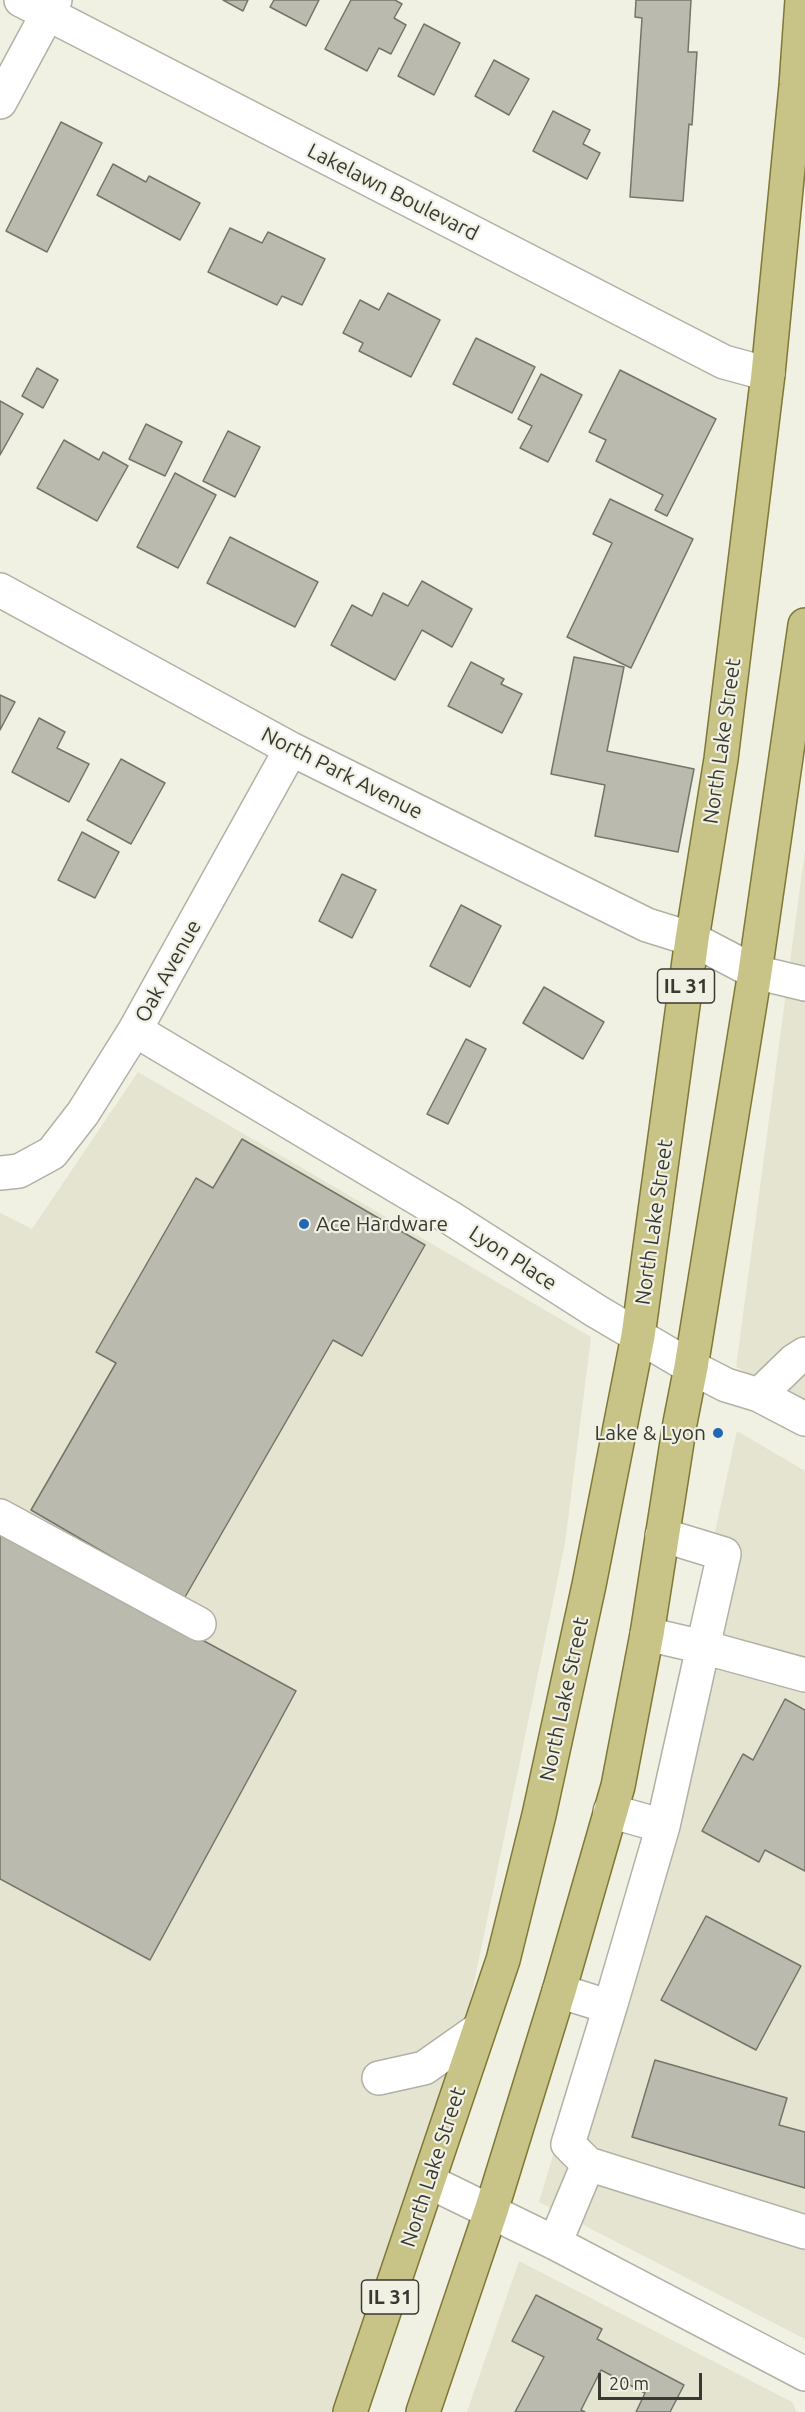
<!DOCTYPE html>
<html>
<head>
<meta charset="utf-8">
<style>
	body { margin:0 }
	#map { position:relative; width:805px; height:2412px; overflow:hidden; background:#f0f0e3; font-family:Ubuntu,sans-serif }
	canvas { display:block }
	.scale { position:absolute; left:598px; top:2373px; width:104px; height:27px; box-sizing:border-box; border:3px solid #393934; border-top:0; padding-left:8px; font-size:18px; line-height:21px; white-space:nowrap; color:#393934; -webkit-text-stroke:4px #f0f0e3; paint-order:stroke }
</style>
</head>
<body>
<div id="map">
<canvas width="805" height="2412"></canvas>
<div class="scale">20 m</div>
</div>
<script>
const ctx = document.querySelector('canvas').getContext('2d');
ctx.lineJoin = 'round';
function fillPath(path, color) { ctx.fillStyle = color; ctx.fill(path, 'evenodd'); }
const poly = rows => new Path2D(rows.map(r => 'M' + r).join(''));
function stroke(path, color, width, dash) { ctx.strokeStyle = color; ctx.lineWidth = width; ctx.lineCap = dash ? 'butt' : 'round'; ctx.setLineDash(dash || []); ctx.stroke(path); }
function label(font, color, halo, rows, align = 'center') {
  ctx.font = font + ' Ubuntu,sans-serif'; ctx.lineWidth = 4.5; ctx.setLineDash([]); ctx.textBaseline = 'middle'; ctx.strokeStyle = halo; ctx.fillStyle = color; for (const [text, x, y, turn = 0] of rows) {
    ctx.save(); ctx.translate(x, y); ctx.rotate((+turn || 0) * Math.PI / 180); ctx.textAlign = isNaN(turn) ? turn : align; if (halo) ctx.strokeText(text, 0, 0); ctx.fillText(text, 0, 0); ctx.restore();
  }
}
fillPath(poly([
	[805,850,805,1403,736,1367],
	[138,1072,591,1337,565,1543,463,2036,339,2412,0,2412,0,1213,32,1229],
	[737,1431,805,1471,805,2339,539,2202,647,1842],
	[519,2261,792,2402,797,2412,467,2412]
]), '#e5e4d0');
const building = poly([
	[223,0,248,0,243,11,223,0],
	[274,0,319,0,306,26,270,7,274,0],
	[351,0,395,0,402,4,394,18,406,25,391,54,379,48,367,71,325,49,351,0],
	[636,0,691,0,688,52,697,52,692,125,689,124,683,201,630,197,642,18,635,17,636,0],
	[424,24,460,43,434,95,398,76,424,24],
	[494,60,529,79,509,115,475,96,494,60],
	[553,111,590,130,583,144,600,153,587,179,533,151,553,111],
	[61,122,102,143,47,252,6,231,61,122],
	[113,164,146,182,149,176,200,203,180,240,97,195,113,164],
	[230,228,262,243,268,232,325,259,302,305,282,296,277,305,208,272,230,228],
	[388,293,440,320,411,377,359,351,363,343,343,333,360,300,379,310,388,293],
	[476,338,535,367,512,413,453,384,476,338],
	[37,368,58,380,43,408,22,396,37,368],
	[620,370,716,419,667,516,655,510,663,495,596,461,606,440,589,432,620,370],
	[541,374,582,395,548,462,520,448,532,426,518,419,541,374],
	[0,401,23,414,0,455,0,401],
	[146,424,182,442,165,476,129,459,146,424],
	[228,431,260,447,235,497,203,481,228,431],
	[64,440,99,460,103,452,128,466,97,521,37,488,64,440],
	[175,473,216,495,178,568,137,547,175,473],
	[610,499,693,539,631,668,567,637,612,543,593,534,610,499],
	[230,537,318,582,295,627,207,583,230,537],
	[422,581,472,609,452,647,422,630,395,680,331,645,352,605,372,616,383,593,408,606,422,581],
	[574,657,624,667,607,751,694,769,678,852,595,836,605,785,551,774,574,657],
	[471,662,504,679,501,684,522,694,502,733,448,706,471,662],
	[0,695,15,702,0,730,0,695],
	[39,718,65,732,57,748,89,764,69,802,12,772,39,718],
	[121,759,165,783,131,844,87,820,121,759],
	[82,832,119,852,95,898,58,880,82,832],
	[342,874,376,890,352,938,319,921,342,874],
	[461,905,501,926,470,987,430,966,461,905],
	[544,987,604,1022,583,1059,523,1023,544,987],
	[466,1039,486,1049,448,1124,427,1114,466,1039],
	[242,1139,425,1245,362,1356,333,1340,181,1604,153,1581,31,1510,116,1363,96,1352,196,1178,213,1188,242,1139],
	[0,1530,296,1691,150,1960,0,1879,0,1530],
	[785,1699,805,1710,805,1871,765,1850,759,1862,702,1831,743,1754,753,1760,785,1699],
	[706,1916,801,1966,756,2050,661,2000,706,1916],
	[655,2060,787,2098,779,2125,805,2132,805,2188,632,2137,655,2060],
	[536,2295,602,2329,597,2339,684,2385,670,2412,636,2412,645,2393,601,2370,581,2410,585,2412,515,2412,544,2357,512,2341,536,2295]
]);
fillPath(building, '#bbbaae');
stroke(building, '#757469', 1.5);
const minor = poly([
	[21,0,724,362,768,374],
	[0,102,55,0],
	[0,590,291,749,647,925,692,939,755,972,805,984],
	[135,1030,449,1217,596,1311,691,1367,726,1385,759,1395,805,1419],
	[0,1173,19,1171,52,1153,83,1113,135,1030,291,749],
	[759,1395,794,1361,805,1354],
	[0,1516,199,1624],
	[662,1535,724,1554,703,1647,805,1675],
	[647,1634,703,1647,663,1826],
	[559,1991,610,2007,568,2144,588,2164],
	[610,2007,663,1826,610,1811],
	[379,2078,424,2068,478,2030],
	[430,2182,555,2243,805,2374],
	[555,2243,588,2164,805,2232]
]);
const major = poly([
	[350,2412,503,1960,539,1815,589,1585,638,1336,692,939,721,759,768,374,796,86,802,0],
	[423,2412,491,2211,559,1991,618,1786,647,1634,680,1423,691,1367,755,972,805,625]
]);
stroke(minor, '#b1b1a5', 36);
stroke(major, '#7e7935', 36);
stroke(minor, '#fff', 33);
stroke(major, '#c8c386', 33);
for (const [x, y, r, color] of [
	[304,1224,6,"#2067b7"],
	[718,1433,6,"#2067b7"]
]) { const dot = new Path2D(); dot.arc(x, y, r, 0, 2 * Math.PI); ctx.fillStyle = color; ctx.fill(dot); stroke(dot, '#f0f0e3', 2); }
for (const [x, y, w] of [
	[686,986,57],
	[390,2297,57]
]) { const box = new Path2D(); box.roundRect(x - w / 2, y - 17, w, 34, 4.5); ctx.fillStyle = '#f0f0e3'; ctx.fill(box); stroke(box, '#393934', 1.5); }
label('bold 20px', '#393934', null, [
	["IL 31",686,986],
	["IL 31",390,2297]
]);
label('21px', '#393934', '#f0f0e3', [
	["Lakelawn Boulevard",393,192,27],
	["North Lake Street",722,741,-82],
	["North Park Avenue",342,773,27],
	["Oak Avenue",168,971,-61],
	["North Lake Street",654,1222,-82],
	["Lyon Place",513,1258,33],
	["North Lake Street",564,1699,-78],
	["North Lake Street",433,2167,-72]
]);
label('21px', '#393934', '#f0f0e3', [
	["Ace Hardware",316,1224],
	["Lake & Lyon",706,1433,"right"]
], 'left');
</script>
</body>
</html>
